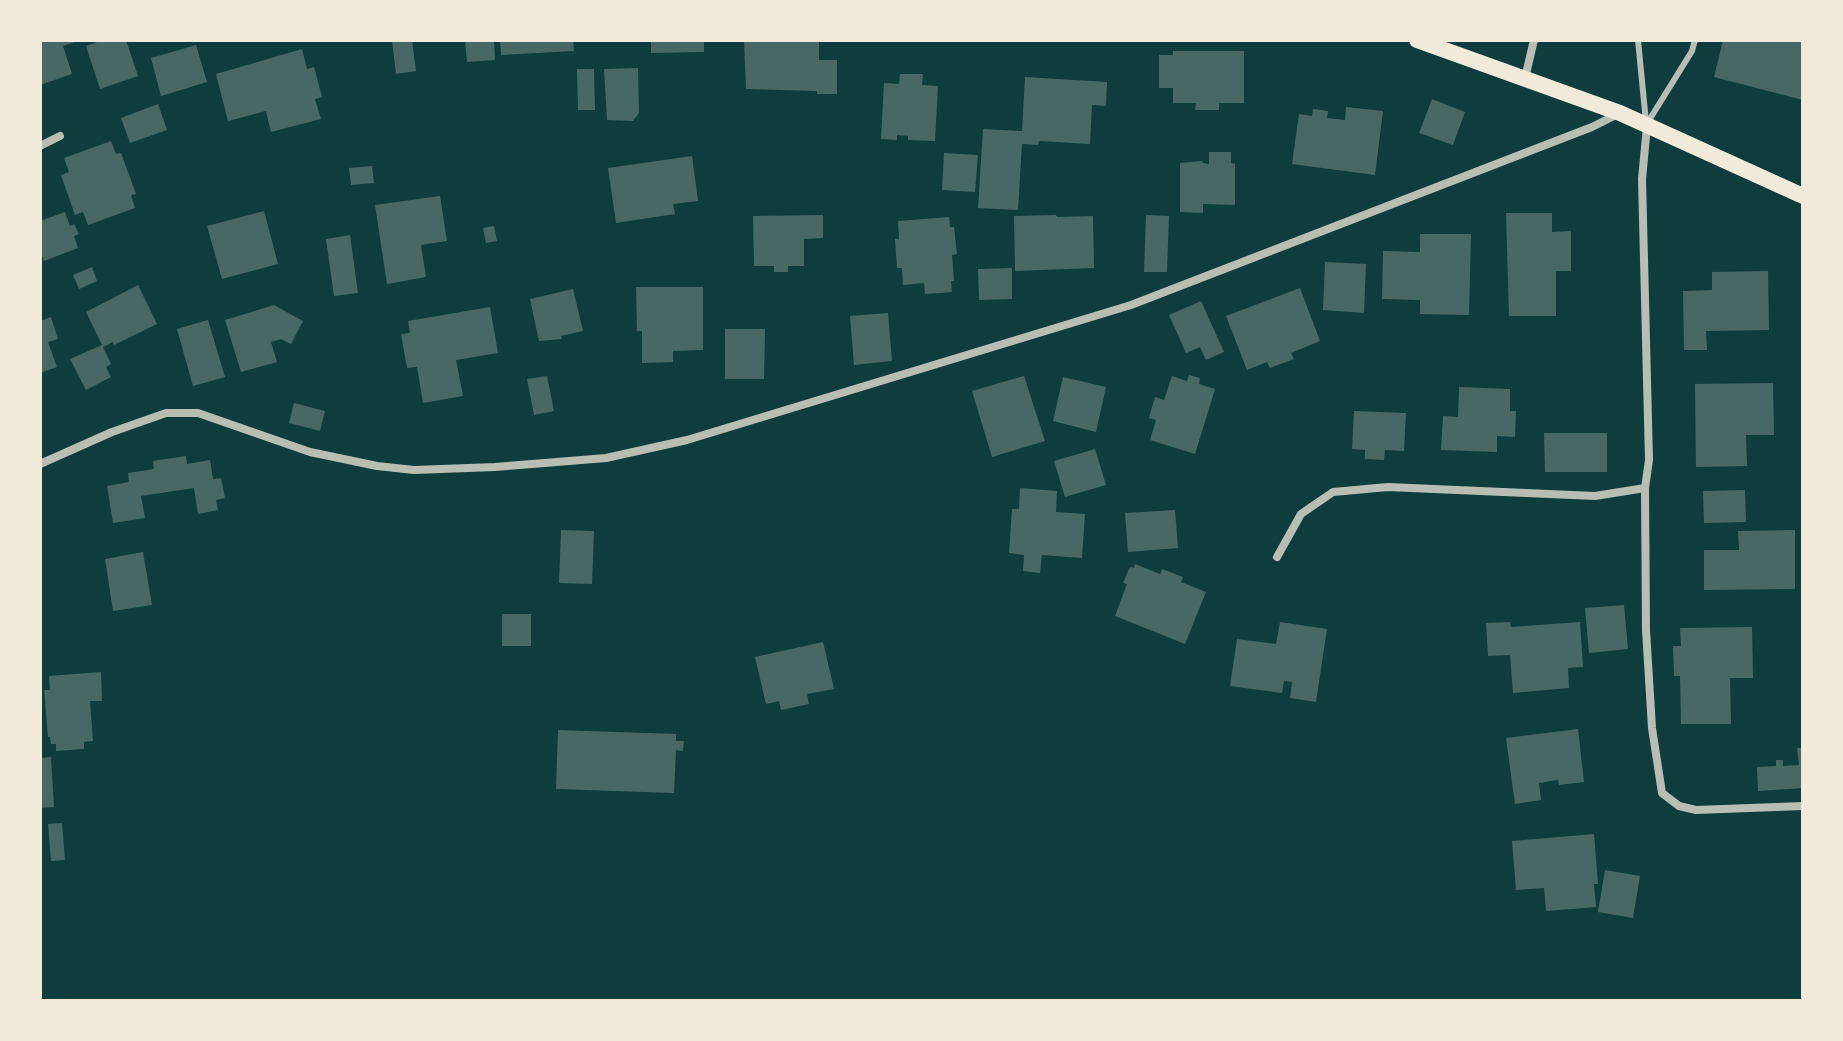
<!DOCTYPE html>
<html>
<head>
<meta charset="utf-8">
<style>
	body { margin:0 }
	#map { position:relative; width:1843px; height:1041px; overflow:hidden; background:#0f3d3e; font-family:"Golos Text",sans-serif }
	canvas { display:block }
	.frame { position:absolute; inset:0; border:42px solid #f1e9da; pointer-events:none }
</style>
</head>
<body>
<div id="map">
<canvas width="1843" height="1041"></canvas>
<div class="frame"></div>
</div>
<script>
const ctx = document.querySelector('canvas').getContext('2d');
ctx.lineJoin = 'round';
function fillPath(path, color) { ctx.fillStyle = color; ctx.fill(path, 'evenodd'); }
const poly = rows => new Path2D(rows.map(r => 'M' + r).join(''));
function stroke(path, color, width, dash) { ctx.strokeStyle = color; ctx.lineWidth = width; ctx.lineCap = dash ? 'butt' : 'round'; ctx.setLineDash(dash || []); ctx.stroke(path); }
fillPath(poly([
	[40,40,80,40,63,46,72,74,40,85],
	[103,40,126,40,138,76,100,89,86,46],
	[392,40,412,40,416,71,396,74],
	[465,40,494,40,495,60,467,62],
	[500,40,573,40,574,51,501,55],
	[651,40,704,40,704,52,651,53],
	[744,40,819,40,819,60,837,60,837,94,817,94,817,91,746,89],
	[1723,40,1803,40,1803,100,1714,77],
	[196,45,207,82,161,96,151,58],
	[302,49,307,69,314,67,322,97,315,99,321,119,271,132,266,111,228,121,216,74],
	[1173,51,1244,51,1244,103,1219,103,1219,110,1195,110,1196,103,1173,103,1173,88,1159,88,1159,55,1173,55],
	[638,68,639,113,633,121,607,120,604,69],
	[577,69,594,69,595,110,578,110],
	[900,74,923,74,922,85,938,86,935,141,908,140,908,136,897,135,897,140,881,139,884,83,899,84],
	[1025,77,1107,82,1106,106,1092,105,1090,144,1039,141,1038,145,1022,144,1018,210,978,208,983,129,1022,131],
	[1432,99,1465,112,1453,145,1419,133],
	[158,104,167,130,130,143,121,118],
	[1346,107,1383,111,1375,175,1292,164,1299,114,1312,116,1313,109,1328,111,1327,118,1345,120],
	[111,141,116,154,121,153,136,194,131,195,135,208,88,225,83,212,75,215,61,175,69,172,64,158],
	[1209,152,1231,152,1231,163,1235,164,1235,205,1203,204,1203,213,1180,212,1180,163,1202,161,1203,163,1209,164],
	[944,153,978,155,975,192,942,190],
	[692,156,698,201,673,204,675,214,616,223,608,168],
	[372,166,374,183,351,185,349,168],
	[440,196,447,241,421,245,426,277,387,284,375,205],
	[264,211,278,264,222,279,207,226],
	[65,212,70,226,74,224,79,234,74,236,78,248,44,261,40,250,40,221],
	[1506,213,1552,213,1552,232,1571,231,1571,271,1556,271,1556,316,1509,316],
	[823,215,823,238,804,239,804,266,788,266,788,272,774,272,774,266,754,266,753,216],
	[1056,215,1057,217,1093,216,1094,268,1015,271,1014,216],
	[1146,215,1169,216,1167,272,1144,272],
	[949,217,950,227,954,227,957,254,952,255,954,281,951,281,952,292,925,294,924,283,903,285,902,268,897,268,895,239,899,239,898,221],
	[494,226,497,241,486,243,483,228],
	[1420,234,1471,234,1469,315,1420,314,1420,300,1382,299,1383,251,1420,252],
	[350,235,358,293,334,296,326,239],
	[1325,262,1366,264,1364,313,1323,310],
	[92,267,97,281,79,289,73,275],
	[1012,268,1012,299,979,300,978,269],
	[1768,271,1769,330,1706,331,1707,350,1684,350,1683,291,1712,290,1712,272],
	[138,285,157,324,114,345,113,342,103,347,86,312],
	[636,287,703,287,703,350,673,351,673,362,642,363,642,331,637,331],
	[1300,288,1320,341,1291,353,1294,359,1270,368,1267,362,1247,370,1226,316],
	[573,289,583,331,561,336,562,339,539,341,530,299],
	[1201,301,1224,352,1206,360,1200,347,1186,353,1169,315],
	[274,305,303,321,291,344,281,339,271,342,277,362,241,372,225,320],
	[490,307,498,353,456,360,463,396,423,403,417,367,407,368,401,334,410,333,408,321],
	[888,313,892,361,854,365,850,316],
	[51,317,58,339,48,342,57,367,40,373,40,321],
	[208,320,225,377,193,386,177,329],
	[725,329,765,329,764,379,725,379],
	[102,345,111,364,106,367,111,377,86,390,70,359],
	[1189,375,1200,378,1199,384,1215,389,1195,454,1150,440,1156,420,1149,418,1155,397,1164,400,1172,376,1187,381],
	[547,376,554,411,534,415,527,379],
	[1024,376,1045,441,992,457,972,391],
	[1063,377,1106,387,1096,432,1053,421],
	[1773,383,1774,435,1746,435,1747,466,1696,467,1695,384],
	[1459,387,1510,389,1510,411,1516,411,1515,437,1497,436,1497,452,1441,450,1443,416,1458,417],
	[294,403,325,411,320,431,289,423],
	[1354,411,1406,413,1404,451,1385,450,1384,460,1365,459,1365,450,1352,449],
	[1544,433,1607,433,1607,472,1545,472],
	[1095,449,1106,485,1065,497,1054,461],
	[186,456,187,464,210,460,213,479,221,478,225,498,216,500,218,510,198,514,194,488,141,496,145,518,113,523,107,486,129,482,128,473,154,469,153,461],
	[1020,488,1057,491,1056,512,1085,514,1082,558,1042,555,1040,573,1023,571,1024,555,1009,553,1012,509,1019,509],
	[1745,490,1746,522,1704,523,1703,491],
	[1175,510,1178,548,1128,552,1125,513],
	[561,530,594,531,592,584,559,583],
	[1795,530,1795,589,1704,590,1704,550,1739,550,1738,531],
	[143,552,152,605,113,611,105,559],
	[1135,564,1160,574,1162,569,1183,577,1181,582,1206,592,1185,644,1115,616,1127,584,1123,583,1130,567,1134,568],
	[1624,605,1628,649,1589,653,1585,608],
	[502,614,531,614,531,646,502,646],
	[1280,622,1327,629,1316,702,1290,698,1292,682,1284,681,1282,693,1230,686,1237,639,1276,644],
	[1510,622,1511,627,1580,622,1583,667,1568,668,1569,688,1513,693,1510,655,1488,656,1486,623],
	[1752,627,1753,678,1730,678,1731,724,1681,724,1680,676,1674,676,1673,646,1681,646,1680,628],
	[823,642,834,689,807,694,809,704,781,710,779,701,766,704,755,657],
	[101,672,102,701,90,701,93,741,84,742,84,749,56,751,56,744,51,744,50,737,48,737,44,690,50,690,49,676],
	[1578,729,1584,782,1559,785,1558,780,1539,783,1541,800,1515,804,1506,738],
	[558,730,676,734,676,741,684,741,683,751,676,750,674,793,556,789],
	[1797,748,1803,748,1803,788,1758,791,1757,767,1776,766,1776,760,1783,760,1783,766,1799,765],
	[51,757,54,807,40,808,40,758],
	[62,823,65,860,51,861,48,824],
	[1594,834,1598,884,1594,884,1596,907,1546,911,1544,888,1516,890,1512,841],
	[1605,870,1640,876,1633,918,1598,912]
]), '#486865');
stroke(poly([
	[1638,40,1646,122],
	[1648,122,1692,51,1695,40]
]), '#b8beb3', 6);
stroke(poly([
	[1525,78,1534,40],
	[1647,126,1642,179,1649,460,1645,488,1646,630,1652,728,1662,793,1679,806,1696,810,1803,806],
	[40,146,60,136],
	[40,464,112,432,166,413,198,413,310,452,377,466,414,470,495,467,606,458,687,440,1131,305,1592,127,1620,113],
	[1277,557,1301,514,1333,492,1388,487,1595,496,1645,488]
]), '#b8beb3', 8);
stroke(poly([
	[1417,40,1620,113,1803,196]
]), '#f1e9da', 16);
</script>
</body>
</html>
